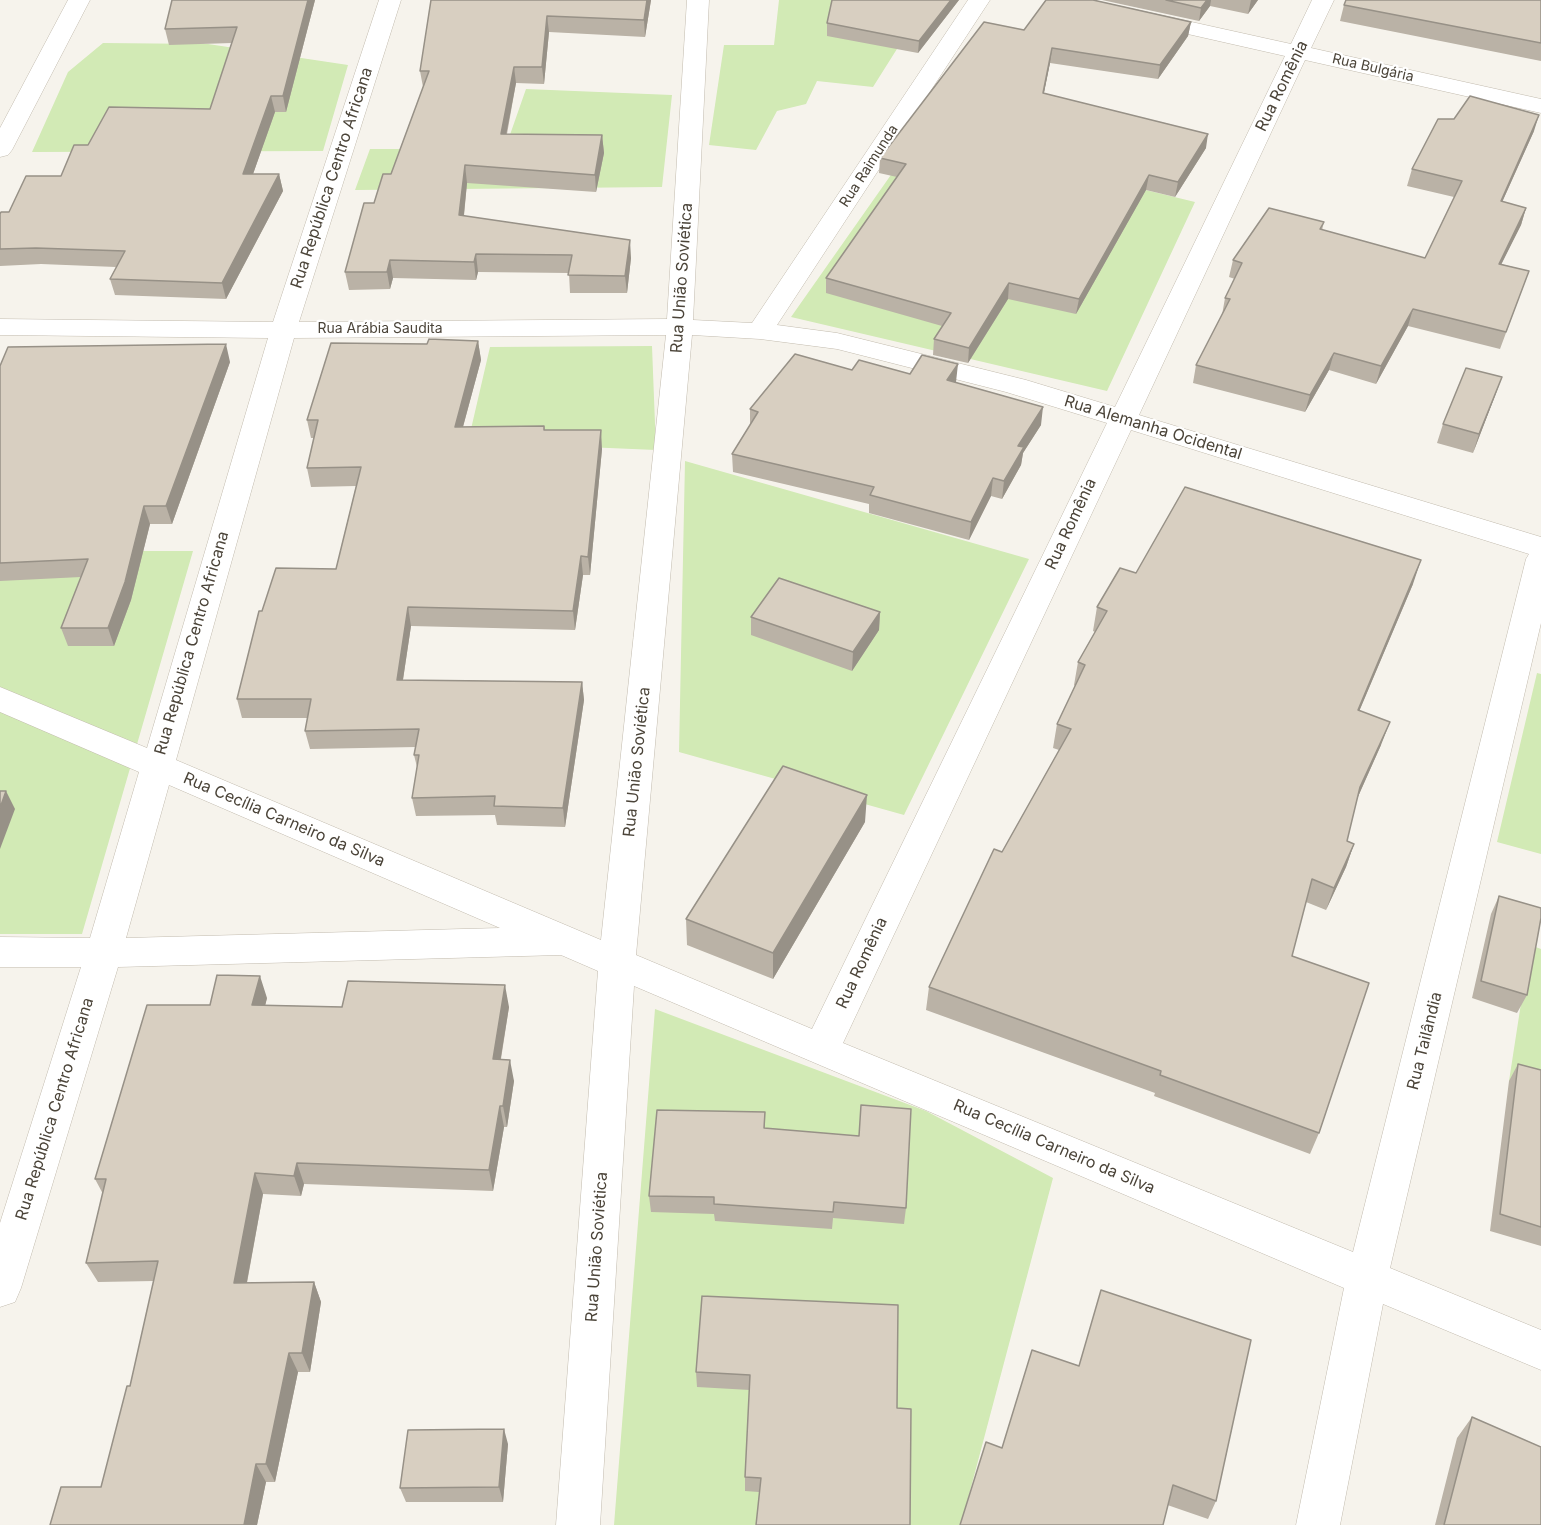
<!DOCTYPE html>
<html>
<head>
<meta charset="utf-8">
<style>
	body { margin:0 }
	canvas { display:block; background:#f6f3ec }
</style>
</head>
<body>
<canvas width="1541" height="1525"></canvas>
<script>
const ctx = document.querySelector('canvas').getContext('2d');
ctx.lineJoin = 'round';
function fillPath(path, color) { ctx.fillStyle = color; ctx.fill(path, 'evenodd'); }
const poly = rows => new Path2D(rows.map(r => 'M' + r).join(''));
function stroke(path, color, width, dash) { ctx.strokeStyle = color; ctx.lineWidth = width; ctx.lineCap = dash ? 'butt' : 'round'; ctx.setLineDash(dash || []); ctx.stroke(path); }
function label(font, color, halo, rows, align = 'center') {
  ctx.font = font + ' Inter,sans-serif'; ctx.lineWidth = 4.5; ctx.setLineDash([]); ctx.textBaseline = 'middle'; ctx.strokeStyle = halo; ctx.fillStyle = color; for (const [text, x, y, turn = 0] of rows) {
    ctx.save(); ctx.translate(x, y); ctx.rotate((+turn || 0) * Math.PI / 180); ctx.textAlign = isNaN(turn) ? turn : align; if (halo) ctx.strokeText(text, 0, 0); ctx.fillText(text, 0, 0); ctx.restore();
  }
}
fillPath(poly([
	[779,0,861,0,902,41,873,87,817,81,806,104,777,111,756,150,709,145,724,45,774,45],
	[103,43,208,44,348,65,323,151,32,152,68,72],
	[526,89,672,95,662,187,355,190,370,149,505,149],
	[919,135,1195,202,1107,391,791,317],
	[652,346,656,450,468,442,490,347],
	[685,461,1029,559,904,815,679,752],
	[0,551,193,551,82,934,0,934],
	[1537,673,1541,674,1541,854,1497,842],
	[1530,945,1541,949,1541,1091,1509,1081],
	[655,1009,926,1111,1053,1178,961,1525,614,1525]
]), '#d2eab5');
const minor = poly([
	[68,0,90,0,12,150,8,155,0,157,0,128,68,0],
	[379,0,401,0,299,322,667,319,687,0,709,0,693,320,752,323,968,0,990,0,777,325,837,333,1026,380,1115,407,1285,56,1064,6,1057,4,1053,0,1092,0,1291,44,1312,0,1334,0,1311,48,1541,99,1541,113,1305,60,1139,415,1541,537,1541,623,1390,1268,1541,1330,1541,1370,1383,1304,1340,1525,1296,1525,1344,1288,634,986,600,1525,556,1525,598,971,561,955,118,967,21,1288,15,1302,0,1307,0,1223,81,967,0,967,0,937,90,938,139,772,0,712,0,687,147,748,268,338,0,335,0,319,273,322,379,0],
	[666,335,601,940,176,760,294,338,666,335],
	[692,335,760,339,837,349,1006,392,1107,423,812,1029,636,955,692,335],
	[1131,430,1529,554,1526,559,1353,1252,843,1043,1131,430],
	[169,785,500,928,126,938,169,785]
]);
stroke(minor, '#c2bbae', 1);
fillPath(minor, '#fff');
fillPath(poly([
	[315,0,286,112,275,112,253,174,279,174,283,191,226,299,115,295,110,279,116,267,41,264,0,266,0,214,9,212,61,176,88,145,210,109,232,43,169,45,165,29],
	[431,0,651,0,645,37,549,32,544,84,516,83,507,134,602,135,604,153,596,192,467,183,464,216,631,258,627,293,570,293,569,273,478,272,476,280,393,278,390,289,349,290,345,272,374,203,391,174,423,87,420,71],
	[832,0,959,0,918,53,827,36,827,23],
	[1102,0,1258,0,1248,14,1210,6,1199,21],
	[1541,0,1541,61,1340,21,1344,5],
	[1191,22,1188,36,1158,79,1050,63,1044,93,1206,148,1175,197,1146,190,1076,314,1008,299,968,363,933,355,934,339,942,326,826,293,826,278,897,177,879,173,880,158,1024,30],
	[1534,131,1502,202,1526,208,1521,225,1501,264,1529,271,1500,349,1408,326,1376,384,1329,370,1305,412,1193,383,1196,365,1222,315,1225,298,1235,279,1229,277,1233,260,1324,222,1322,230,1425,258,1454,197,1407,186,1412,169],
	[478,341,481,360,463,427,544,426,545,430,602,449,590,575,583,575,575,630,411,626,403,680,582,682,584,700,565,827,497,825,495,815,416,816,412,798,417,767,414,755,416,747,310,749,305,731,308,718,242,718,237,699,262,611,336,569,356,486,311,487,307,468,314,438,311,438,307,420,427,344],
	[230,362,172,524,150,524,131,600,114,646,68,646,61,628,81,577,0,581,0,366],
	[852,370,910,374,956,382,1041,425,1023,453,1021,465,1002,499,991,496,969,540,869,513,869,504,733,472,732,454,750,425,750,409],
	[1502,377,1473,453,1437,443,1443,424],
	[1136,573,1413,584,1359,711,1381,745,1357,799,1347,841,1354,844,1346,867,1326,910,1306,902,1292,956,1319,1133,1310,1154,1154,1096,1155,1093,926,1010,929,987,1002,852,1059,750,1053,748,1057,724,1075,686,1074,685,1078,662,1095,632,1093,631,1097,607],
	[880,612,879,630,852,671,751,635,751,617],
	[865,822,773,979,687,945,686,919],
	[1499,896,1527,995,1517,1013,1472,998,1491,914],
	[267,998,265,1005,342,1007,509,1007,501,1059,514,1081,507,1127,504,1127,493,1191,304,1184,301,1196,263,1194,247,1283,314,1282,321,1302,310,1372,298,1372,275,1482,266,1482,257,1525,50,1525,101,1487,130,1386,154,1281,98,1282,86,1263,103,1194,95,1179,210,1005],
	[1518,1064,1541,1070,1541,1246,1490,1231,1509,1081],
	[765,1112,765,1128,906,1208,904,1224,833,1218,832,1229,715,1221,714,1214,651,1212,649,1196],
	[702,1296,897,1408,759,1492,745,1491,745,1477,750,1390,697,1387,696,1372],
	[1032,1350,1216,1501,1208,1519,1002,1448],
	[1472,1417,1541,1525,1435,1525,1457,1438],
	[508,1444,503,1502,406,1502,400,1488]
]), '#bab2a6');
fillPath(poly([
	[308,0,315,0,286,112,283,96],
	[647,0,651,0,645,37,644,20],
	[951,0,959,0,918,53,919,41],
	[1207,0,1211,0,1210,6,1199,21,1201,8],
	[1251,0,1258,0,1248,14],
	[547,16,549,32,544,84,542,67],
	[1191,22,1188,36,1158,79,1160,65],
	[1052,48,1050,63,1041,107,1043,93],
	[514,67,516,83,503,151,501,134],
	[271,96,275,112,247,191,243,174],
	[1539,115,1534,131,1495,218,1501,201],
	[1208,134,1206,148,1175,197,1178,182],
	[602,135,604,153,596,192,595,175],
	[465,165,467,183,462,233,459,215],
	[279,174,283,191,226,299,222,283],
	[1149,175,1146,190,1076,314,1079,299],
	[1526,208,1521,225,1493,281,1499,264],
	[630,240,631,258,627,293,625,276],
	[476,254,478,272,476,280,474,262],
	[390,260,393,278,390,289,387,272],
	[1009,283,1008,299,968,363,969,348],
	[1413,309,1408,326,1376,384,1381,366],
	[478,341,481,360,458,445,455,427],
	[226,344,230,362,172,524,166,506],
	[1334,353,1329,370,1305,412,1310,395],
	[958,364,956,382,946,398,947,380],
	[1502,377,1495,396,1473,453,1479,434],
	[1043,407,1041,425,1023,453,1021,465,1002,499,1004,481,1018,446],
	[601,430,602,449,590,575,588,557],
	[993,478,991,496,969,540,971,522],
	[144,506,150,524,131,600,114,646,108,628],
	[581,556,583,575,575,630,573,611],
	[1421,560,1413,584,1350,733,1358,710],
	[408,607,411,626,400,699,397,680],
	[880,612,879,630,852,671,853,652],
	[582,682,584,700,565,827,563,808],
	[1390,722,1381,745,1352,810,1360,787],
	[6,791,15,809,0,849,0,808],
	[867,795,865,822,773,979,773,953],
	[1354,844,1346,867,1326,910,1334,888],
	[260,976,267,998,260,1027,252,1005],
	[505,985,509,1007,497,1081,493,1059],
	[510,1060,514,1081,507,1127,503,1106],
	[500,1106,504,1127,493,1191,489,1170],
	[297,1163,304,1184,301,1196,294,1176],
	[255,1173,263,1194,243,1303,234,1283],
	[314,1282,321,1302,310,1372,302,1353],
	[289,1353,298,1372,275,1482,266,1464],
	[504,1429,508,1444,503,1502,499,1487],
	[256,1464,266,1482,257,1525,244,1525]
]), '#979187');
const building = poly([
	[172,0,308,0,283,96,271,96,243,174,279,174,222,283,110,279,125,251,36,248,0,249,0,214,1,212,9,212,26,176,61,176,74,145,88,145,109,107,210,109,237,27,165,29,172,0],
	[431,0,647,0,644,20,547,16,542,67,514,67,501,134,602,135,595,175,465,165,459,215,630,240,625,276,568,275,572,255,476,254,474,262,390,260,387,272,345,272,364,203,374,203,383,174,391,174,429,71,420,71,431,0],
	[832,0,951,0,919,41,827,23,832,0],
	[1046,0,1093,0,1191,22,1160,65,1052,48,1043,93,1208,134,1178,182,1149,175,1079,299,1009,283,969,348,934,339,951,313,826,278,906,164,880,158,984,22,1024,30,1046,0],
	[1166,0,1207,0,1201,8,1166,0],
	[1346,0,1541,0,1541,43,1344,5,1346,0],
	[1470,96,1539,115,1501,201,1526,208,1499,264,1529,271,1506,332,1413,309,1381,366,1334,353,1310,395,1196,365,1230,299,1225,298,1242,263,1233,260,1269,208,1324,222,1320,229,1425,258,1462,181,1412,169,1438,119,1454,119,1470,96],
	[429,339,478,341,455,427,544,426,544,430,601,430,588,557,581,556,573,611,408,607,397,680,582,682,563,808,494,806,495,796,412,798,419,755,414,755,419,729,305,731,311,699,237,699,259,611,262,611,276,568,336,569,361,467,307,468,318,420,307,420,331,343,427,344,429,339],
	[226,344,166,506,144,506,125,582,108,628,61,628,88,559,0,563,0,366,8,347,226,344],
	[795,354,852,370,859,360,910,374,922,355,958,364,947,380,1043,407,1018,446,1024,447,1004,481,993,478,971,522,870,495,874,487,732,454,758,412,750,409,795,354],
	[1466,368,1502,377,1479,434,1443,424,1466,368],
	[1185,487,1421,560,1358,710,1390,722,1360,787,1347,841,1354,844,1334,888,1312,879,1292,956,1369,983,1319,1133,1160,1075,1161,1071,929,987,994,849,1002,852,1071,729,1057,724,1085,665,1078,662,1107,611,1097,607,1120,568,1136,573,1185,487],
	[779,578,880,612,853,652,751,617,779,578],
	[783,766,867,795,773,953,686,919,783,766],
	[0,791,6,791,0,808,0,791],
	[1499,896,1541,908,1541,918,1527,995,1481,981,1499,896],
	[217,975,260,976,252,1005,342,1007,348,981,505,985,493,1059,510,1060,503,1106,500,1106,489,1170,297,1163,294,1176,255,1173,234,1283,314,1282,302,1353,289,1353,266,1464,256,1464,244,1525,50,1525,61,1487,101,1487,127,1386,130,1386,158,1261,86,1263,106,1179,95,1179,147,1005,210,1005,217,975],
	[1518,1064,1541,1070,1541,1227,1500,1214,1518,1064],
	[861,1105,911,1109,906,1208,834,1202,833,1212,714,1204,714,1197,649,1196,657,1110,765,1112,764,1128,859,1136,861,1105],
	[1101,1290,1251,1340,1216,1501,1173,1485,1163,1525,960,1525,986,1442,1002,1448,1032,1350,1079,1366,1101,1290],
	[702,1296,898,1305,897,1408,911,1409,910,1525,756,1525,761,1478,745,1477,750,1375,696,1372,702,1296],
	[1472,1417,1541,1447,1541,1525,1444,1525,1472,1417],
	[504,1429,499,1487,400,1488,408,1430,504,1429]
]);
fillPath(building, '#d8cfc1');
stroke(building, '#979187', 1.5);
label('14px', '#4b4439', '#fff', [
	["Rua Bulgária",1373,68,13],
	["Rua Raimunda",869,166,-57],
	["Rua Arábia Saudita",380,329]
]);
label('16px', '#4b4439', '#fff', [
	["Rua Romênia",1282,86,-64],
	["Rua República Centro Africana",332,178,-72],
	["Rua União Soviética",682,278,-86],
	["Rua Alemanha Ocidental",1153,428,17],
	["Rua Romênia",1071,524,-65],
	["Rua República Centro Africana",192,643,-74],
	["Rua União Soviética",637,762,-84],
	["Rua Cecília Carneiro da Silva",284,820,23],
	["Rua Romênia",862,963,-65],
	["Rua Tailândia",1425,1041,-76],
	["Rua República Centro Africana",55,1109,-73],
	["Rua Cecília Carneiro da Silva",1054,1147,23],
	["Rua União Soviética",597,1247,-86]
]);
</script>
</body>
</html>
